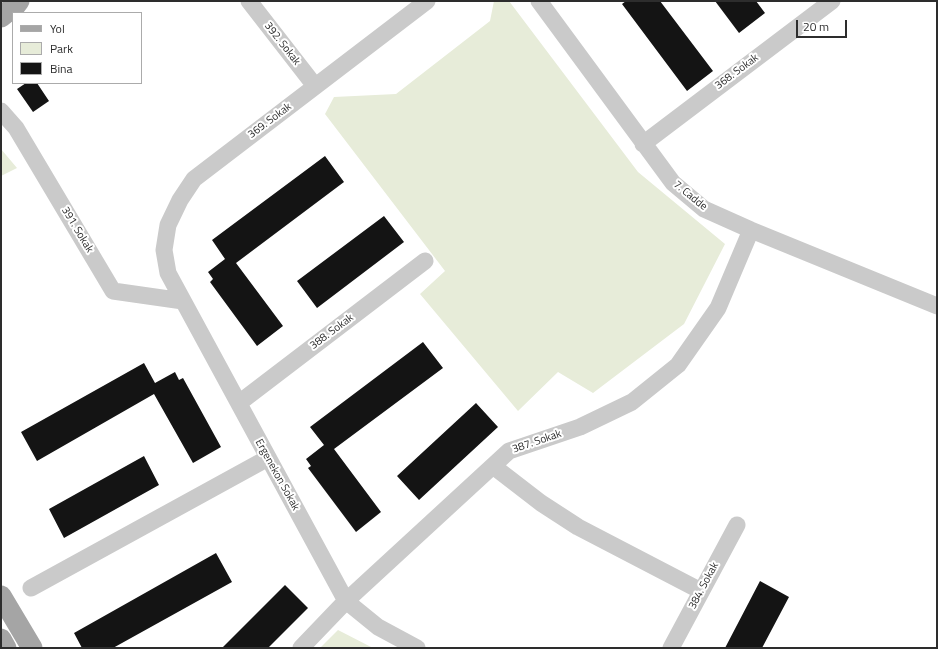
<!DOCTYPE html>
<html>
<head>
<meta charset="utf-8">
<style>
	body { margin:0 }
	#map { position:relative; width:938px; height:649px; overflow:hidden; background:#fff; font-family:"Titillium Web",sans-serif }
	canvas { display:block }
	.frame { position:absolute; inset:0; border:2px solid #2d2d2d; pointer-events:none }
	.legend { position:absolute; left:12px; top:12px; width:130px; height:72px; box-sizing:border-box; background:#fff; border:1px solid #ababab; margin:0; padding:5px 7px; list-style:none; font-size:12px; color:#2d2d2d }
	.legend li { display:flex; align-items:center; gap:8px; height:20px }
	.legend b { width:20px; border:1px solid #ababab }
	.scale { position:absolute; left:796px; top:20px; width:51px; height:18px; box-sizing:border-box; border:2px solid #2d2d2d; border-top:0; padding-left:5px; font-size:12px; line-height:14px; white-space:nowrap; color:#2d2d2d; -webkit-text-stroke:3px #fff; paint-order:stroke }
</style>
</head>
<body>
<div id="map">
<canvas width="938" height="649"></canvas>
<div class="frame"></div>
<ul class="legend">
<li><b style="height:5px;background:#a5a5a5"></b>Yol</li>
<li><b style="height:11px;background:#e7ecd9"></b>Park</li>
<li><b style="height:11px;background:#141414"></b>Bina</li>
</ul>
<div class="scale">20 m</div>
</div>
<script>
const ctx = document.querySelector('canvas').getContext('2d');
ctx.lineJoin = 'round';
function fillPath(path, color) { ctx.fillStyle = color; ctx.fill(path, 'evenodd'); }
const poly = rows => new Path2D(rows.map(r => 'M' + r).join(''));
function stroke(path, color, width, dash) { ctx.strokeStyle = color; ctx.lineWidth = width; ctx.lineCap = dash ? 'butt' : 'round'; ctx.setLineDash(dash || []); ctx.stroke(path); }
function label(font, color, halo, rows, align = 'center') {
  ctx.font = font + ' "Titillium Web",sans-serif'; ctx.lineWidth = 4; ctx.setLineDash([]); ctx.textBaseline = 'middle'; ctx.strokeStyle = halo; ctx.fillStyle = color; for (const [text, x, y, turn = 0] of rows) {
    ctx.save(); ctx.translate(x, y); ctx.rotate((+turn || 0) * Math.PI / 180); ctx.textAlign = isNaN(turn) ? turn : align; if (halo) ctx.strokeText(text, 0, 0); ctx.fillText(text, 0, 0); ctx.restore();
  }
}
fillPath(poly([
	[494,1,509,1,638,172,725,244,684,324,593,393,558,372,518,411,420,294,445,271,325,114,334,97,396,94,490,21],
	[1,149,17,168,1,176],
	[338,630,373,648,320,648]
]), '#e7ecd9');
fillPath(poly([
	[626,1,660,1,713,71,687,91,622,4],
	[715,1,756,1,765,13,739,33],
	[26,83,37,83,49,101,33,112,17,89],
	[325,156,344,182,236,263,283,326,257,346,210,282,213,279,208,272,225,259,212,240],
	[384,216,404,242,317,308,297,281],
	[423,342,443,368,334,449,381,512,356,532,308,468,311,466,306,459,324,445,310,427],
	[144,363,155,383,175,372,179,380,183,378,221,447,193,463,154,394,37,461,21,432],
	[476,403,498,427,419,500,397,476],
	[144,456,159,485,64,538,49,509],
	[216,553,232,582,113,648,82,648,74,633],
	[760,581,789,597,762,648,725,648],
	[285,585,308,608,268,648,222,648]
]), '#141414');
stroke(poly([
	[249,1,315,86],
	[539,1,673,183,704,209,751,230,937,306],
	[1,111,16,128,113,291,183,301],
	[643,144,832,1],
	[239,403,425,261],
	[493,466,541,503,578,527,701,591],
	[31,588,268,458],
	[301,648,346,601,509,451,580,427,632,402,678,365,718,308,751,230],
	[417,648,378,627,346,601,168,273,164,250,168,225,180,200,194,179,427,1],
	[671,648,737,525]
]), '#cacaca', 17);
stroke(poly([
	[1,17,16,5,19,1],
	[1,596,32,648],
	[1,639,6,648]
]), '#a5a5a5', 21);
label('11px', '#2d2d2d', '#fff', [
	["392. Sokak",282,44,52],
	["368. Sokak",737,72,-37],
	["369. Sokak",270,121,-37],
	["7. Cadde",690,196,39],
	["391. Sokak",77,230,59],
	["388. Sokak",332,332,-37],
	["387. Sokak",537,442,-19],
	["Ergenekon Sokak",277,475,61],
	["384. Sokak",704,586,-62]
]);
</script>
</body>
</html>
